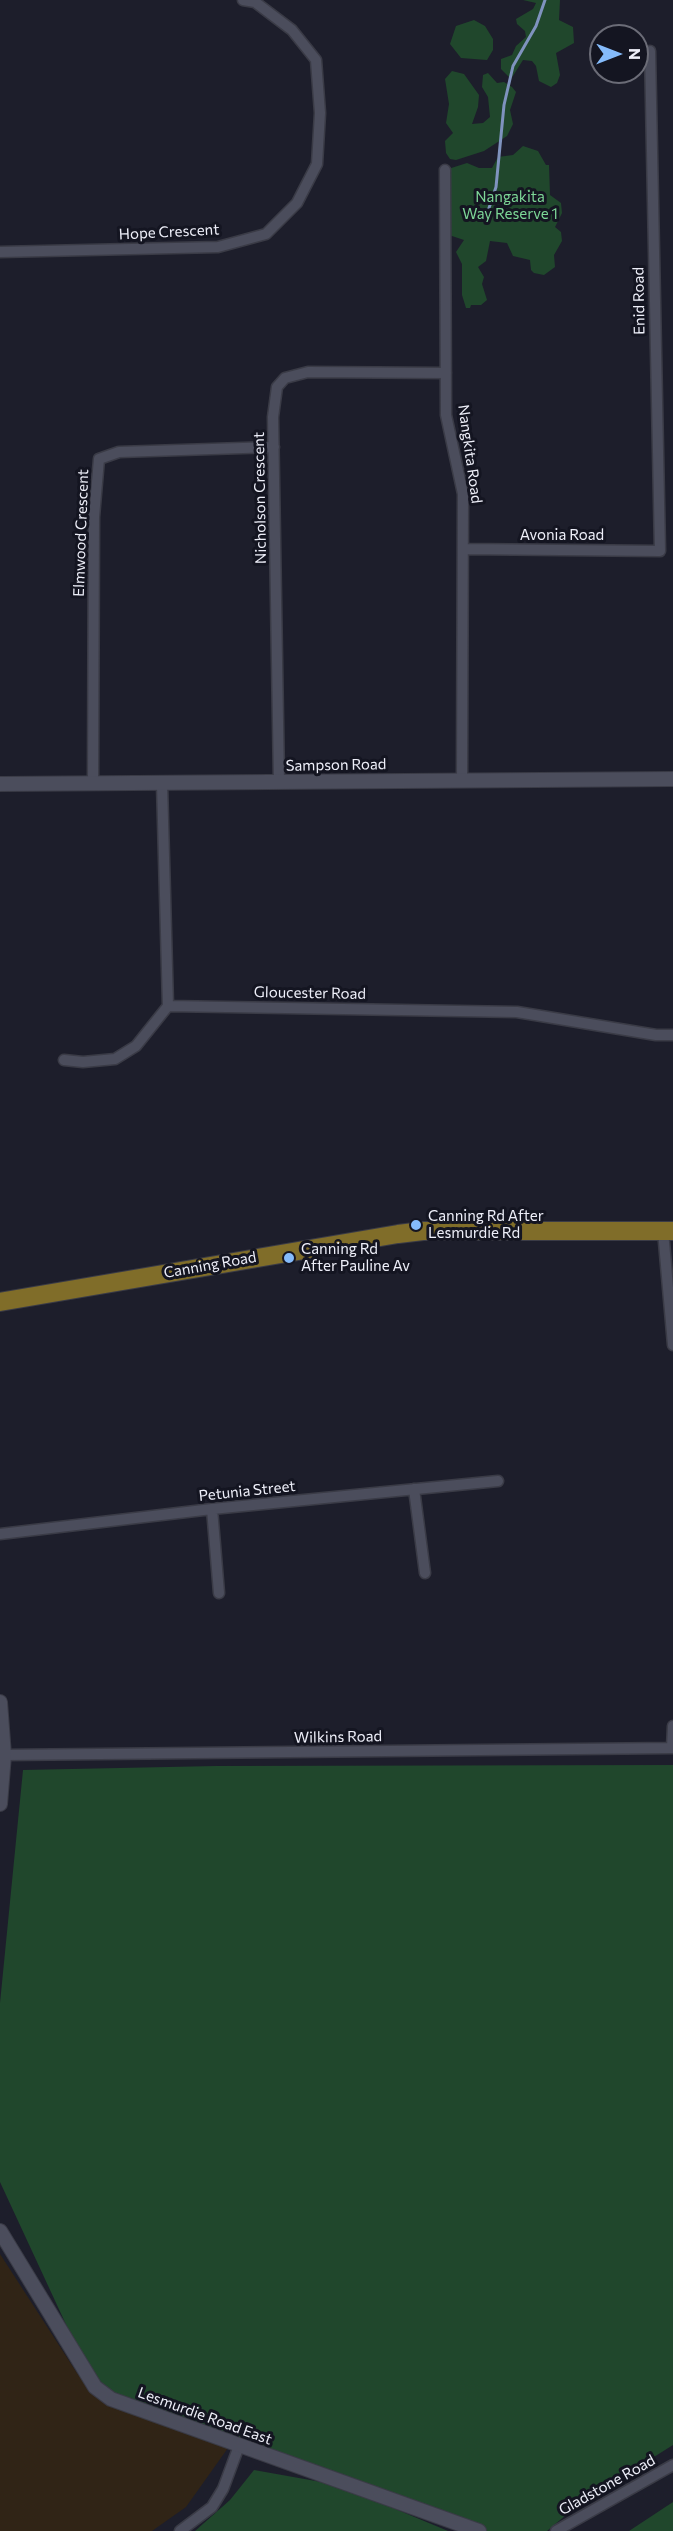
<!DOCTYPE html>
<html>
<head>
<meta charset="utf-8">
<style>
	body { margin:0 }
	#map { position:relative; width:673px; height:2531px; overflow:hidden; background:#1d1e2b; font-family:Commissioner,sans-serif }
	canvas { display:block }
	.north { position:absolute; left:589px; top:24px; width:60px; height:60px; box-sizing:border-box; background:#141521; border:2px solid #6b6c77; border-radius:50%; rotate:90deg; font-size:16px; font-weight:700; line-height:24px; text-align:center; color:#eeeff9 }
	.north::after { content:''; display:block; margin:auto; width:21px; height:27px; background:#85bbfb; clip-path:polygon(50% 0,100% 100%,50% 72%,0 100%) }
</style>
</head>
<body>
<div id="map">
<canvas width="673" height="2531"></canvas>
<div class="north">N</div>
</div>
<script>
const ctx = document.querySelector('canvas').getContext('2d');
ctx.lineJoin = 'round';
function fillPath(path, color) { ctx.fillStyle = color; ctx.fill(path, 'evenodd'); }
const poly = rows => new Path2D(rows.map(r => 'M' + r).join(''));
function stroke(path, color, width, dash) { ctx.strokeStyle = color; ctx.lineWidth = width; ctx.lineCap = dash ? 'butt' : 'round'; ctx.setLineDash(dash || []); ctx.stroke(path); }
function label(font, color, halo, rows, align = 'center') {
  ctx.font = font + ' Commissioner,sans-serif'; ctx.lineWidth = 6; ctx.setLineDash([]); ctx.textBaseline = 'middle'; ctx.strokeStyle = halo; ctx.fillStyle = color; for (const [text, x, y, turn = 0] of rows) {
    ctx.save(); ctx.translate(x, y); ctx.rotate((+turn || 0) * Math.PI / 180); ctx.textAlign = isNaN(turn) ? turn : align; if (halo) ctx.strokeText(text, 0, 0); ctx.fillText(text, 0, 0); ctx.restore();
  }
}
fillPath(poly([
	[0,2254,77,2373,102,2401,228,2448,186,2507,152,2531,0,2531]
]), '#302416');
fillPath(poly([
	[523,0,560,0,559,20,573,27,574,43,556,53,560,75,557,83,551,87,539,81,536,66,532,61,523,60,511,79,501,69,501,59,512,55,516,46,526,37,525,31,517,24,516,19,533,9,536,3],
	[474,20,485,26,493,39,493,50,487,60,461,58,450,44,456,26],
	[452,71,464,74,479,95,478,107,472,124,483,123,490,117,488,97,482,87,483,75,488,73,497,83,504,82,512,87,516,92,510,110,513,124,507,136,484,151,456,160,450,159,446,153,445,141,453,133,446,123,449,104,445,79],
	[523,146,538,151,546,165,549,165,550,195,561,203,562,213,555,227,561,232,562,241,554,255,555,267,544,275,534,273,531,270,530,260,513,256,507,243,490,241,486,261,478,267,484,277,482,284,487,300,481,305,471,305,470,308,466,308,462,295,462,264,456,252,464,240,446,234,445,170,467,163,479,168,492,168,498,157,513,155],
	[673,1765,673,2445,579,2504,547,2531,479,2531,95,2387,0,2182,0,2003,23,1770,216,1766],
	[254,2470,338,2485,448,2531,195,2531,230,2500],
	[673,2502,673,2531,629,2531]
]), '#20472c');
stroke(poly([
	[486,217,496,187,504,105,513,66,536,26,545,0]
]), '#7f93be', 3);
const minor = poly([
	[445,170,446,415,463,494,462,779],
	[0,252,218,247,266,234,297,203,317,164,320,113,316,60,292,30,255,2,243,0],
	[464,549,660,551,650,51],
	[279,782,273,417,277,387,285,378,308,372,446,373],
	[93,784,94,517,99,459,119,452,274,447],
	[162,784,168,1006,517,1012,656,1035,673,1035],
	[64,1060,83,1062,115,1059,136,1046,168,1006],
	[663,1231,673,1345],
	[414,1489,425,1573],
	[212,1509,219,1593],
	[0,1534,212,1509,498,1481],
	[672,1748,673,1726],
	[4,1755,673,1748],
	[180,2531,212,2507,223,2489,239,2446],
	[556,2531,673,2465]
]);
const tertiary = poly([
	[0,784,673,779],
	[0,1702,4,1755,0,1804],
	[0,2231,95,2387,111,2399,479,2531]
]);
const primary = poly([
	[0,1302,398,1234,423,1231,673,1231]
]);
stroke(minor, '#3a3b46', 13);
stroke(tertiary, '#3a3b46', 16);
stroke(primary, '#3a3b46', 20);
stroke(minor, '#4b4d5c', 10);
stroke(tertiary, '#4b4d5c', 14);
stroke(primary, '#806d29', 18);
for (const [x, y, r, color] of [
	[416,1225,6,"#85bbfb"],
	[289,1258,6,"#85bbfb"]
]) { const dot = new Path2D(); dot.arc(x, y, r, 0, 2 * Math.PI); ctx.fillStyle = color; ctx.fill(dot); stroke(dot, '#141521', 2); }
label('15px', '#7dd797', '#141521', [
	["Nangakita",510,197],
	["Way Reserve 1",510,214]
]);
label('15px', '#eeeff9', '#141521', [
	["Hope Crescent",169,232,-3],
	["Enid Road",639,301,-91],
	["Nangkita Road",470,454,82],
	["Nicholson Crescent",260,498,-91],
	["Elmwood Crescent",81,533,-88],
	["Avonia Road",562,535],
	["Sampson Road",336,765,-1],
	["Gloucester Road",310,993,1],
	["Canning Road",210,1265,-10],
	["Petunia Street",247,1491,-6],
	["Wilkins Road",338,1737,-1],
	["Lesmurdie Road East",205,2416,20],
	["Gladstone Road",607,2485,-29]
]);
label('15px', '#eeeff9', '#141521', [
	["Canning Rd After",428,1216],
	["Lesmurdie Rd",428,1233],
	["Canning Rd",301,1249],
	["After Pauline Av",301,1266]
], 'left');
</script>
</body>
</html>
